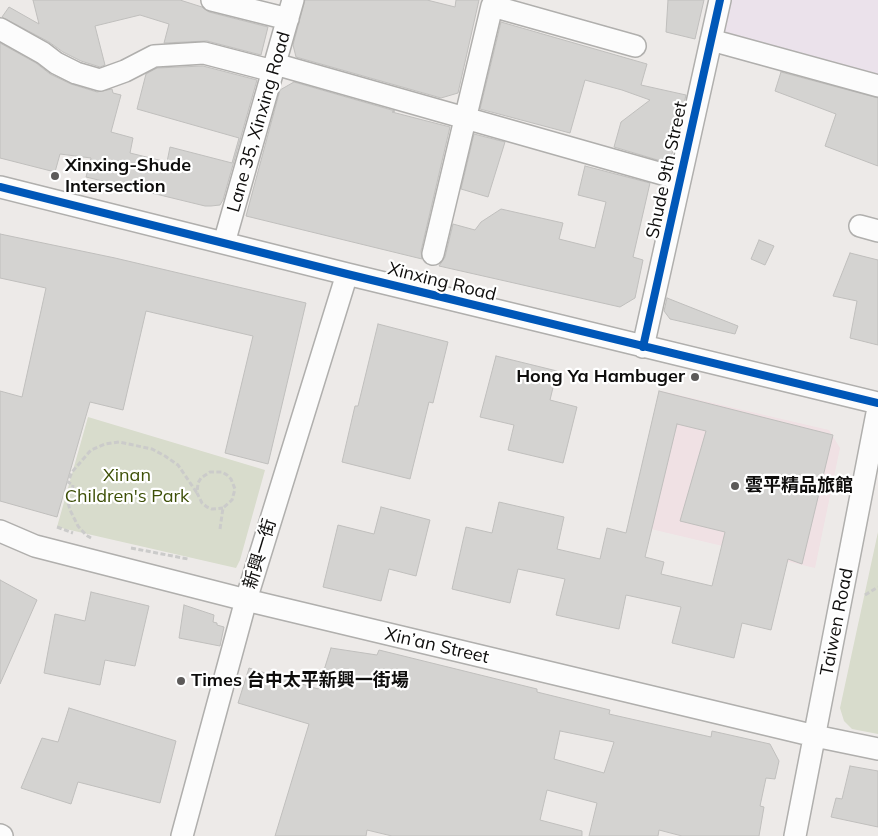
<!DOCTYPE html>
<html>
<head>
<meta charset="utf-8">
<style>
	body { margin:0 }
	canvas { display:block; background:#edeae8 }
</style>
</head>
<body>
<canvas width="878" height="836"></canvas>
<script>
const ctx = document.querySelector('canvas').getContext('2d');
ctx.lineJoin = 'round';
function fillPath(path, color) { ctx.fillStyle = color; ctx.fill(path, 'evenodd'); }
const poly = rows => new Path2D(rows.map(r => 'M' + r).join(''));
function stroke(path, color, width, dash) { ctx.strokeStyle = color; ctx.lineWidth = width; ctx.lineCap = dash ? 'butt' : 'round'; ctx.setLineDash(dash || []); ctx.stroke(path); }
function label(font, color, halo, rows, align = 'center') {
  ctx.font = font + ' Mulish,"Noto Sans TC",sans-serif'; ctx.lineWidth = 4.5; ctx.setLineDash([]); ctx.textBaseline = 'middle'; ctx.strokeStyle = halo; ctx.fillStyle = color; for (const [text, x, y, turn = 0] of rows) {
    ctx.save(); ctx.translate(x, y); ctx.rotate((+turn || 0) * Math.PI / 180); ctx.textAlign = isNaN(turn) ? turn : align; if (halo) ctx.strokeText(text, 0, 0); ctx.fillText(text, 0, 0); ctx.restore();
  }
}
fillPath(poly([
	[661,391,829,430,840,448,815,568,630,524]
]), '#f0e1e4');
fillPath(poly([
	[730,0,878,0,878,80,718,43]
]), '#ebe2eb');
fillPath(poly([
	[88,417,265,470,240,560,236,568,57,527],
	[878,532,878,734,852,729,844,721,840,708]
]), '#d8dccc');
const building = poly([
	[33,0,180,0,202,7,209,12,268,27,261,55,207,41,164,43,169,24,140,15,95,26,105,65,100,67,81,61,63,52,49,42,2,17,9,7,39,24,33,0],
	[305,0,427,0,455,7,456,0,479,0,458,93,441,98,296,57,293,45,305,0],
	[668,0,704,0,695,39,666,32,668,0],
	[501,22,647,64,641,85,686,95,672,154,661,161,614,147,621,122,650,100,622,90,585,80,570,133,480,109,501,22],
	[0,43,36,63,50,74,71,84,97,92,112,89,113,93,121,95,111,132,133,138,130,153,167,162,170,147,232,163,239,138,137,109,146,74,157,68,203,66,257,80,223,200,220,205,211,206,205,206,86,177,91,158,60,154,55,172,0,158,0,43],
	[781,72,878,98,878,166,825,146,836,114,775,91,781,72],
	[294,82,395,111,392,112,450,127,421,251,422,259,246,216,280,90,294,82],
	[474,134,505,142,488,197,461,189,474,134],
	[585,166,650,183,633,257,643,260,635,298,620,307,439,266,445,257,453,224,475,230,481,222,501,209,563,223,559,239,595,248,606,202,578,195,585,166],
	[0,234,115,258,306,303,268,464,225,453,253,336,146,311,123,410,90,402,57,517,0,501,0,391,22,397,46,288,0,278,0,234],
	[759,240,774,246,765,265,751,259,759,240],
	[850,253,878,260,878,345,850,338,857,301,833,296,850,253],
	[667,298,738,326,735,334,670,319,664,311,667,298],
	[378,324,448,342,433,403,429,402,410,479,342,462,355,406,358,406,378,324],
	[496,356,557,371,550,400,577,407,563,463,508,450,514,425,480,417,496,356],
	[659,391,833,435,802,564,788,559,771,630,742,623,734,658,672,643,681,607,626,595,619,629,556,615,565,579,518,569,510,603,452,589,466,527,492,533,499,502,564,517,557,549,600,559,607,528,626,533,659,391],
	[677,424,706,431,680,521,725,532,712,586,661,574,664,562,645,557,677,424],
	[381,507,430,520,416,576,389,569,381,601,323,587,338,525,374,534,381,507],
	[0,580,37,600,0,684,0,580],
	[91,592,149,606,135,666,105,660,100,685,44,673,55,614,85,621,91,592],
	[184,605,214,615,213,622,217,623,217,625,224,627,220,646,179,638,184,605],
	[331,648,377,655,379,650,537,689,537,692,610,710,609,714,711,737,712,731,770,744,779,761,775,779,766,778,760,806,764,807,759,836,682,836,659,830,658,836,589,836,597,803,547,790,540,820,582,831,582,836,392,836,367,830,366,836,275,836,309,724,238,703,249,668,318,689,331,648],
	[560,731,614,742,604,773,554,759,560,731],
	[69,708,176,741,160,803,78,782,71,804,21,788,42,738,58,742,69,708],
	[850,766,878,771,878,827,831,817,836,798,842,799,850,766]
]);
fillPath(building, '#d4d3d1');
stroke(building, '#c0bfbd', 1);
const minor = poly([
	[212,0,288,19],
	[0,29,43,53,56,63,76,73,100,80,125,71,154,56,204,53,273,71],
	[711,40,878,86],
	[275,64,680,179],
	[0,187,347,274,878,403],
	[860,226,878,231],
	[224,243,293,0],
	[433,254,492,6,635,46],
	[643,347,720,0],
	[0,531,35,546,246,600,815,736,878,749],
	[0,835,2,836],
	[182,836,246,600,347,274],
	[795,836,878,408]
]);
stroke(minor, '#b0afad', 24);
stroke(poly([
	[57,527,73,533],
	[220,529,223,508,232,500,235,489,231,479,227,475,222,472,210,472,201,478,198,483,197,493,202,503,207,507,212,509,223,508],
	[91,538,86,535,78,526,70,510,66,495,72,492,73,485,68,482,72,472,91,450,105,444,119,442,152,449,165,456,178,465,197,493],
	[131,548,188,559],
	[865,595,878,587]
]), '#cbcbca', 3, [5, 2.5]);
stroke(minor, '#fcfcfc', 21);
stroke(poly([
	[0,187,347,274,878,403],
	[643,347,720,0]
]), '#0057b8', 8);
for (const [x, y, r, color] of [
	[55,176,5,"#5c5a59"],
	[695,377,5,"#5c5a59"],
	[735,486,5,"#5c5a59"],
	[181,681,5,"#5c5a59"]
]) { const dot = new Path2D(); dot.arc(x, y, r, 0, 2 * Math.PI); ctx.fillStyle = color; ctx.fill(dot); stroke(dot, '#fff', 2); }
label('18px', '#0e0d0c', '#fff', [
	["Lane 35, Xinxing Road",259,122,-74],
	["Shude 9th Street",667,170,-78],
	["Xinxing Road",442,282,14],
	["新興一街",260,554,-73],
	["Taiwen Road",837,622,-79],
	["Xin’an Street",437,646,13]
]);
label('bold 18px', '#0e0d0c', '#fff', [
	["Xinxing-Shude",65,166],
	["Intersection",65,187],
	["Hong Ya Hambuger",685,377,"right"],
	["雲平精品旅館",745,486],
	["Times 台中太平新興一街場",191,681]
], 'left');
label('18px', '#3d4f06', '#fff', [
	["Xinan",127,476],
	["Children's Park",127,497]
]);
</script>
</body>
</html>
